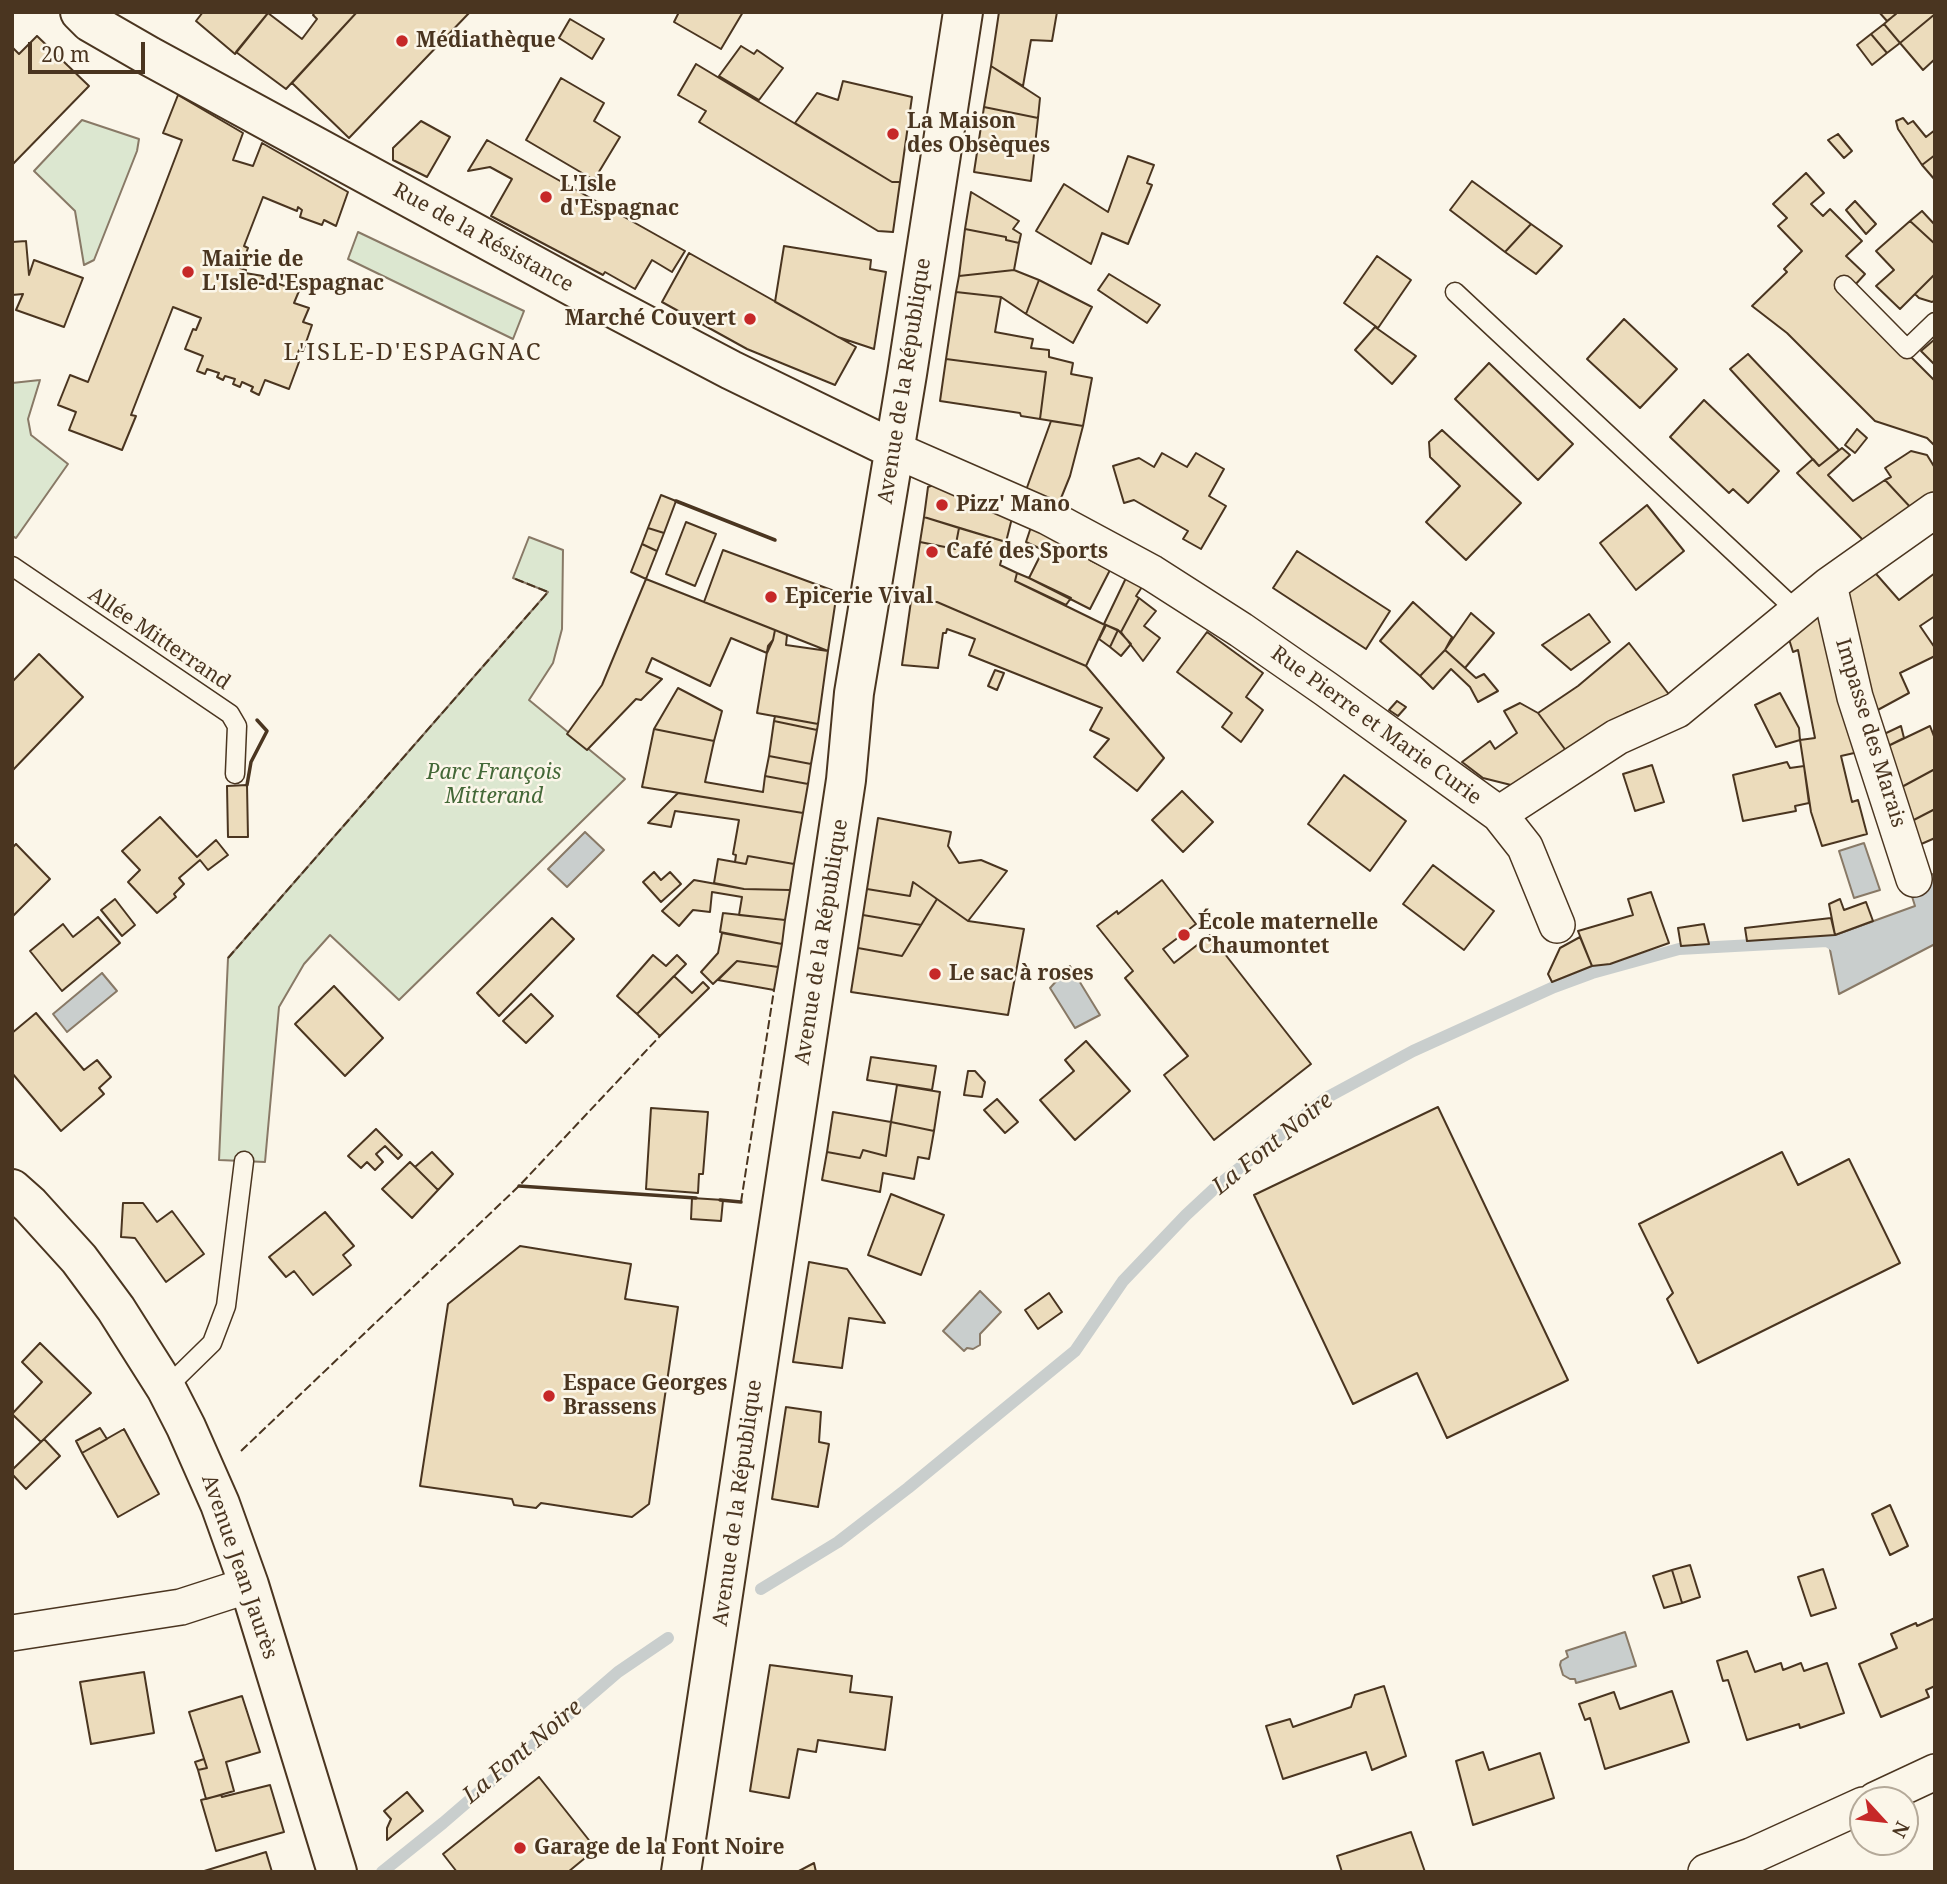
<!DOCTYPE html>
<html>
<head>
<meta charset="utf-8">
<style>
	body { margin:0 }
	#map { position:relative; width:1947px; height:1884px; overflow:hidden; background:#fbf6e9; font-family:"Noto Serif",serif }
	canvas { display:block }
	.frame { position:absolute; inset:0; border:14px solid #4a3520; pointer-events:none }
	.north { position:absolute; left:1849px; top:1786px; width:70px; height:70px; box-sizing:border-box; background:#fbf6e9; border:2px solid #b4a999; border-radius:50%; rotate:117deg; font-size:19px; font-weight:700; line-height:28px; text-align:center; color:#4a3520 }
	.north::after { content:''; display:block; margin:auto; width:24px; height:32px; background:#c62828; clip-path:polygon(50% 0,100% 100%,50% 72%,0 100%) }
	.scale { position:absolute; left:28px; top:42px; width:117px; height:32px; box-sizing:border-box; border:4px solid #4a3520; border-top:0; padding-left:9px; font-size:21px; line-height:24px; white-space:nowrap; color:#4a3520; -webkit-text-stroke:5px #fbf6e9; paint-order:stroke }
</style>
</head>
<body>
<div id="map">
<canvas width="1947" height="1884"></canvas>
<div class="frame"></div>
<div class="north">N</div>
<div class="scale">20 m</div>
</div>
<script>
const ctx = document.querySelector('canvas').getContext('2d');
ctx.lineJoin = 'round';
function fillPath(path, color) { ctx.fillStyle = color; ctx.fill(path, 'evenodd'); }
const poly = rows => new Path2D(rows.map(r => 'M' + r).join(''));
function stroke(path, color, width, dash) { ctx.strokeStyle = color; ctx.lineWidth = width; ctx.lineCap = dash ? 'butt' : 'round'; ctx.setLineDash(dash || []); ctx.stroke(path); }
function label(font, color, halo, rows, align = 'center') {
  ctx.font = font + ' "Noto Serif",serif'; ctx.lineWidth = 5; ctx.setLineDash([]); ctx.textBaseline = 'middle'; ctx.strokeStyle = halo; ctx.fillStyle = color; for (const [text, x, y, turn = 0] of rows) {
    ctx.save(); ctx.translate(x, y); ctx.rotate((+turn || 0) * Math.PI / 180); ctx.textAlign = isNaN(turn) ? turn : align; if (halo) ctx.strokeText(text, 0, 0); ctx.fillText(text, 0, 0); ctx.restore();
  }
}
const green = poly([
	[82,120,139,139,137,151,94,260,84,265,75,211,34,171,82,120],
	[358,232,524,311,513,339,348,259,358,232],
	[40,380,28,419,31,435,68,464,16,538,12,536,12,383,40,380],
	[529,537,563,550,562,629,553,663,529,700,625,779,399,1000,330,935,304,964,279,1007,265,1162,219,1160,228,958,548,592,513,578,529,537]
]);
fillPath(green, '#dce7d0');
stroke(green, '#887966', 2);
const water = poly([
	[585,832,604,850,567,887,548,869,585,832],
	[1864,843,1880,890,1854,898,1839,851,1864,843],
	[1935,873,1935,944,1839,994,1827,935,1835,935,1915,906,1909,887,1935,873],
	[1070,966,1100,1015,1075,1028,1050,988,1070,966],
	[102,973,117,991,67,1032,53,1014,102,973],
	[980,1291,1001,1312,980,1334,980,1345,973,1349,967,1348,964,1351,943,1331,980,1291],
	[1625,1632,1636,1666,1576,1683,1575,1679,1570,1679,1563,1675,1560,1665,1561,1661,1568,1657,1566,1651,1625,1632]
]);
fillPath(water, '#c9cecd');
stroke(water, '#887966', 2);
stroke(poly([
	[761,1589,838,1542,908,1488,1075,1351,1123,1281,1186,1215,1215,1188,1326,1098,1413,1051,1554,987,1592,973,1679,949,1827,941,1840,949],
	[382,1872,443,1823,618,1672,668,1638]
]), '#c9cecd', 12);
const building = poly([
	[203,12,267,12,268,13,235,54,196,21,203,12],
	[315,12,357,12,286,89,236,52,268,13,302,39,317,19,313,15,315,12],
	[357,12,470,12,349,138,292,83,357,12],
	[679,12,743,12,721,49,674,22,679,12],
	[999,12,1057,12,1052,41,1031,40,1023,86,991,66,999,12],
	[1879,12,1895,12,1896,14,1887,21,1879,12],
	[1898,12,1935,12,1935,14,1900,43,1884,24,1898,12],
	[1935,14,1935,59,1923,70,1900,43,1935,14],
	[570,19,604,39,592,59,559,38,570,19],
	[1884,24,1900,43,1887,53,1871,34,1884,24],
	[1871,34,1887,53,1872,65,1857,45,1871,34],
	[37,36,89,86,12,165,12,47,19,54,37,36],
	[741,46,754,54,757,50,783,68,759,100,719,76,741,46],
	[696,64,892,182,900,182,893,232,878,231,699,122,706,111,678,95,696,64],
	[991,66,1040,98,1038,118,984,107,991,66],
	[561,78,604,103,594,121,620,137,594,180,526,140,561,78],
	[843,81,912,97,900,182,892,182,795,123,817,93,838,100,843,81],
	[178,95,243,133,233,160,253,166,262,143,348,192,336,226,324,220,322,225,300,217,302,210,298,207,297,211,263,197,244,246,248,248,240,268,246,270,245,273,263,276,262,278,299,291,294,303,309,308,303,322,312,325,303,351,299,350,295,360,299,362,289,389,265,380,259,395,251,391,253,387,242,382,240,387,233,384,235,379,225,376,223,380,217,377,219,373,207,369,205,374,197,371,203,356,185,349,193,329,196,330,201,318,173,307,131,415,136,416,122,450,69,430,76,412,58,405,70,375,88,382,155,211,182,140,163,133,178,95],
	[984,107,1038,118,1031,181,974,172,984,107],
	[1903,118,1908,124,1913,121,1926,137,1935,130,1935,155,1922,165,1898,129,1896,121,1903,118],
	[421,121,450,137,427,177,393,160,393,148,421,121],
	[1838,134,1852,151,1844,158,1828,140,1838,134],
	[487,140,685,251,672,272,652,260,635,289,605,272,603,275,491,216,512,179,490,167,468,171,487,140],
	[1935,155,1935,180,1922,165,1935,155],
	[1128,156,1154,165,1147,183,1152,185,1128,244,1102,233,1091,264,1036,231,1064,184,1108,212,1128,156],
	[1806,173,1824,193,1811,204,1823,216,1830,209,1862,241,1846,256,1865,274,1854,286,1842,278,1835,288,1899,345,1935,381,1935,446,1927,438,1875,421,1787,333,1752,306,1787,272,1784,269,1802,251,1778,226,1787,218,1773,204,1806,173],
	[1472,181,1531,224,1505,252,1450,210,1472,181],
	[971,192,1019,221,1013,229,1021,234,1019,243,1006,240,1006,237,965,229,971,192],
	[1855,201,1876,224,1866,234,1846,210,1855,201],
	[1922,211,1935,225,1935,244,1910,221,1922,211],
	[1910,221,1935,244,1935,274,1900,309,1876,286,1894,270,1876,251,1910,221],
	[1531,224,1562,246,1536,274,1505,252,1531,224],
	[965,229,1006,237,1006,240,1019,243,1014,270,959,276,965,229],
	[26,241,29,275,34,260,83,278,64,327,16,310,23,294,12,295,12,242,26,241],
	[784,246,871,260,870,269,886,272,874,349,838,337,775,302,784,246],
	[689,253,856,347,835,385,747,349,662,302,689,253],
	[1377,256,1411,280,1378,328,1344,303,1377,256],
	[1014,270,1039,280,1026,314,1001,297,956,292,959,276,1014,270],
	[1109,274,1160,305,1147,323,1098,290,1109,274],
	[1935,274,1935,300,1932,302,1919,298,1915,294,1935,274],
	[1039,280,1092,307,1073,343,1026,314,1039,280],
	[956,292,1001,297,995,332,1033,339,1031,348,1049,350,1049,357,1073,363,1071,374,1092,378,1083,426,1040,419,1046,372,946,359,956,292],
	[1624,319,1677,369,1640,408,1587,359,1624,319],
	[1375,327,1416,356,1392,384,1355,350,1375,327],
	[1935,339,1935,365,1921,351,1935,339],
	[1748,354,1839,450,1819,466,1730,369,1748,354],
	[946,359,1046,372,1040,419,1021,416,1020,413,940,401,946,359],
	[1489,363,1573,444,1538,480,1455,399,1489,363],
	[1704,400,1779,471,1748,503,1733,489,1729,493,1670,437,1704,400],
	[1051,421,1083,426,1070,476,1057,508,1025,493,1051,421],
	[1857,429,1867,438,1855,453,1845,445,1857,429],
	[1442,430,1521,503,1466,560,1426,522,1460,486,1430,457,1429,442,1442,430],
	[1842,448,1850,455,1828,475,1853,501,1885,480,1912,509,1863,540,1797,473,1813,459,1819,466,1842,448],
	[1911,451,1927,455,1935,468,1935,495,1912,509,1885,480,1891,477,1885,468,1911,451],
	[1162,453,1187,467,1196,453,1224,469,1209,496,1226,506,1201,549,1183,539,1188,531,1134,500,1124,503,1113,466,1139,458,1154,467,1162,453],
	[936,484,1012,518,1006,542,924,517,928,487,936,484],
	[661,495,676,501,664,533,648,528,661,495],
	[1647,505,1684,551,1636,590,1600,543,1647,505],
	[924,517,959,528,955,549,920,542,924,517],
	[686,522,716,534,695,586,666,574,686,522],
	[1031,527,1091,558,1090,560,1110,570,1090,609,1029,578,1043,550,1026,542,1031,527],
	[648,528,664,533,657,551,642,544,648,528],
	[959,528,1006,542,1000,565,1017,573,1015,581,1105,625,1086,666,937,602,911,601,920,542,955,549,959,528],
	[642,544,657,551,646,579,631,572,642,544],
	[723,550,837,592,828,651,704,602,723,550],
	[1297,551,1390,611,1366,649,1273,588,1297,551],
	[1870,567,1899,600,1935,573,1935,616,1920,626,1935,648,1935,656,1900,673,1909,693,1874,712,1840,590,1870,567],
	[1017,573,1029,578,1071,598,1066,605,1015,581,1017,573],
	[1126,578,1142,587,1136,596,1139,598,1121,632,1104,624,1126,578],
	[646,579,775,630,773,640,767,653,731,638,710,686,652,658,646,672,662,679,641,700,636,699,587,750,567,734,602,685,646,579],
	[1139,598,1156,611,1144,626,1160,638,1143,661,1121,632,1139,598],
	[911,601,937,602,1086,666,1164,758,1137,791,1094,757,1109,739,1090,730,1102,708,969,655,975,639,947,629,946,633,943,633,938,668,902,665,911,601],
	[1413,602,1452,637,1445,650,1420,676,1380,641,1413,602],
	[1824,608,1863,751,1841,756,1852,802,1858,800,1867,834,1822,846,1811,812,1800,740,1815,738,1798,650,1793,652,1788,636,1824,608],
	[1471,613,1494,633,1465,668,1445,650,1471,613],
	[1589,614,1610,642,1571,670,1542,645,1589,614],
	[1106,625,1118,630,1110,647,1099,639,1106,625],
	[775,630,787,635,786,645,828,651,818,724,757,713,768,646,773,640,775,630],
	[1118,630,1131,644,1121,656,1110,647,1118,630],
	[1207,632,1263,673,1246,697,1263,710,1241,742,1222,727,1232,713,1177,672,1207,632],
	[1629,643,1671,697,1626,713,1567,752,1538,713,1578,686,1629,643],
	[1445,650,1476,678,1484,674,1498,691,1478,702,1470,687,1451,669,1433,689,1420,676,1445,650],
	[39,654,83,697,12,771,12,682,39,654],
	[995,670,1004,673,997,690,988,686,995,670],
	[678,688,722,711,714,741,654,729,678,688],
	[1780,693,1799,728,1800,740,1776,747,1755,705,1780,693],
	[1397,701,1406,707,1398,716,1389,710,1397,701],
	[1520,703,1538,713,1567,752,1515,786,1483,778,1462,762,1490,741,1495,749,1517,733,1504,711,1520,703],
	[775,716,818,724,817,730,774,721,775,716],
	[774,721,817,730,811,764,769,756,774,721],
	[1901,726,1904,738,1886,747,1882,735,1901,726],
	[1930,726,1935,739,1935,769,1898,789,1886,747,1930,726],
	[654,729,714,741,705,782,763,792,765,776,808,784,803,813,642,787,654,729],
	[769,756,811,764,808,784,765,776,769,756],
	[1787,762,1790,768,1804,766,1809,803,1795,806,1796,811,1743,821,1733,775,1787,762],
	[1652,765,1664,802,1635,811,1623,774,1652,765],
	[1935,769,1935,809,1908,823,1898,789,1935,769],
	[1344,775,1406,821,1370,871,1308,824,1344,775],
	[247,785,248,837,228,837,227,786,247,785],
	[1182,791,1213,822,1183,852,1152,820,1182,791],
	[678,793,803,813,794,864,748,856,746,864,735,862,736,855,733,854,739,820,675,811,671,827,648,823,678,793],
	[1935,809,1935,838,1919,845,1908,823,1935,809],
	[160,817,197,857,216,840,228,855,208,870,200,860,179,878,184,884,174,894,176,897,157,913,128,882,140,870,122,851,160,817],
	[878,818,951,832,948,846,959,863,981,860,1007,871,968,921,913,882,910,896,867,889,878,818],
	[16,844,50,879,12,917,12,848,16,844],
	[748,856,794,864,790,890,744,889,714,883,718,859,746,864,748,856],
	[1433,865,1494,911,1464,950,1403,904,1433,865],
	[654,872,661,880,670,872,681,884,661,902,643,882,654,872],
	[694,880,744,889,790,890,785,920,739,915,742,897,712,892,710,912,693,910,679,926,662,911,694,880],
	[1162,880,1196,924,1163,949,1174,963,1210,935,1311,1064,1214,1140,1164,1075,1188,1056,1125,978,1133,971,1097,926,1117,911,1118,914,1162,880],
	[913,882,937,899,921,925,863,915,867,889,910,896,913,882],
	[1651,892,1669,943,1610,964,1592,966,1578,931,1633,915,1628,899,1651,892],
	[115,899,135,925,122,936,101,910,115,899],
	[937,899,968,921,1024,929,1008,1015,851,992,858,948,902,956,937,899],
	[1840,899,1844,910,1866,902,1873,921,1835,935,1829,904,1840,899],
	[723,913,785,920,782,944,720,932,723,913],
	[863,915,921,925,902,956,858,948,863,915],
	[98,917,120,943,62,991,30,951,63,924,73,937,98,917],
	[552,918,574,939,499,1016,477,993,552,918],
	[1831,918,1835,935,1747,941,1745,928,1831,918],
	[1704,924,1709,944,1681,946,1678,928,1704,924],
	[722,933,782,944,778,967,737,961,713,984,701,972,718,953,722,933],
	[1580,937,1592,966,1552,982,1548,974,1560,948,1580,937],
	[653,955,666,966,677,955,686,964,637,1014,617,996,653,955],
	[737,961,778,967,774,990,718,980,737,961],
	[674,976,692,993,703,982,709,988,660,1036,637,1014,674,976],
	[334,986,383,1038,345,1076,295,1024,334,986],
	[531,994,553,1016,526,1043,503,1021,531,994],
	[36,1013,84,1070,97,1060,111,1077,99,1088,104,1094,61,1131,12,1073,12,1033,36,1013],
	[1086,1041,1130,1091,1075,1140,1040,1100,1074,1071,1065,1060,1086,1041],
	[871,1057,936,1066,932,1090,867,1080,871,1057],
	[968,1071,975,1071,985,1082,982,1097,964,1095,968,1071],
	[897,1085,940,1092,934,1131,891,1122,897,1085],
	[997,1099,1018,1122,1005,1133,984,1110,997,1099],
	[1438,1107,1568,1380,1447,1438,1417,1373,1353,1404,1254,1195,1438,1107],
	[651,1108,708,1112,703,1174,699,1174,698,1193,646,1189,651,1108],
	[833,1112,891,1122,886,1156,863,1150,860,1158,827,1152,833,1112],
	[891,1122,934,1131,929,1159,918,1157,914,1179,883,1173,880,1192,822,1180,827,1152,860,1158,863,1150,886,1156,891,1122],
	[376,1129,402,1155,398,1159,385,1146,376,1154,383,1162,375,1170,367,1162,361,1168,348,1156,376,1129],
	[432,1152,453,1174,438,1190,415,1167,432,1152],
	[1782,1152,1798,1185,1849,1159,1900,1263,1698,1363,1667,1299,1673,1293,1639,1224,1782,1152],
	[410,1162,438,1190,412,1218,382,1189,410,1162],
	[891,1194,944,1215,921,1275,868,1255,891,1194],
	[692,1198,723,1200,721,1221,691,1219,692,1198],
	[123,1203,143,1203,157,1222,172,1211,204,1254,166,1282,135,1238,121,1237,123,1203],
	[325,1212,354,1246,343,1255,351,1265,313,1295,294,1271,286,1277,269,1257,325,1212],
	[520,1246,631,1264,625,1299,678,1307,649,1504,632,1517,541,1503,536,1508,514,1505,512,1499,420,1486,448,1304,520,1246],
	[809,1262,847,1269,885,1323,849,1318,842,1368,793,1362,809,1262],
	[1049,1293,1062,1312,1038,1329,1025,1310,1049,1293],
	[40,1343,91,1393,41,1442,12,1414,42,1382,22,1362,40,1343],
	[786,1407,821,1412,819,1442,829,1444,818,1507,772,1499,786,1407],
	[100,1428,107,1439,82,1453,76,1441,100,1428],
	[124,1429,159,1494,118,1517,82,1453,124,1429],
	[44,1439,60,1456,26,1489,12,1474,12,1470,44,1439],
	[1890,1505,1908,1546,1890,1555,1872,1514,1890,1505],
	[1690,1565,1700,1597,1682,1603,1672,1570,1690,1565],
	[1823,1569,1836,1608,1811,1616,1798,1577,1823,1569],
	[1672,1570,1682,1603,1664,1608,1653,1576,1672,1570],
	[1935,1618,1935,1686,1926,1690,1929,1697,1881,1717,1859,1664,1897,1648,1891,1634,1916,1623,1917,1626,1935,1618],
	[1747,1651,1755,1672,1781,1663,1783,1670,1801,1663,1804,1671,1827,1663,1844,1713,1800,1728,1799,1724,1747,1740,1728,1680,1723,1681,1717,1661,1747,1651],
	[770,1665,852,1676,850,1692,892,1697,885,1750,818,1740,816,1752,798,1749,789,1798,750,1791,770,1665],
	[144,1672,154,1733,91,1744,80,1682,144,1672],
	[1384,1686,1406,1756,1372,1770,1366,1752,1283,1779,1266,1726,1290,1719,1293,1727,1351,1707,1355,1695,1384,1686],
	[1672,1691,1689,1742,1605,1769,1590,1718,1585,1720,1579,1704,1614,1692,1620,1709,1672,1691],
	[242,1696,260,1752,226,1762,234,1791,206,1799,198,1770,207,1768,189,1712,242,1696],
	[1483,1752,1489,1770,1540,1753,1554,1798,1473,1825,1456,1761,1483,1752],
	[204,1759,207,1768,198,1770,195,1762,204,1759],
	[539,1777,596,1849,568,1872,457,1872,443,1854,539,1777],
	[270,1785,284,1832,216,1851,201,1800,221,1795,222,1797,270,1785],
	[407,1792,423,1811,387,1840,387,1828,391,1819,384,1811,407,1792],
	[1411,1832,1425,1872,1342,1872,1337,1856,1411,1832],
	[266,1852,272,1872,201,1872,266,1852],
	[814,1863,816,1872,797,1872,814,1863]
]);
fillPath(building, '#ecdcbc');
stroke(building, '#4a3520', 2);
const lane = poly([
	[1844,285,1907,349,1935,322],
	[1455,292,1797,611],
	[12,566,230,714,237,726,235,774],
	[166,1388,212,1343,226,1306,244,1161]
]);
const street = poly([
	[895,450,1048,517,1152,573,1241,630,1326,689,1499,814,1525,847,1557,925],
	[1829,585,1855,697,1914,879],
	[1499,814,1617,737,1677,710,1829,585,1935,510],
	[12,1633,181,1607,249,1585],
	[1875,1800,1935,1772],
	[1706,1872,1751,1856,1863,1805]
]);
const secondary = poly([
	[80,12,90,22,149,56,596,299,731,370,895,450],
	[12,1189,30,1205,79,1259,116,1309,166,1388,186,1427,220,1504,249,1585,337,1872],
	[681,1872,846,780,854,693,907,374,963,12]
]);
stroke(lane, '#4a3520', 21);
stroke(street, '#4a3520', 38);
stroke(secondary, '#4a3520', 42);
stroke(lane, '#fbf6e9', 18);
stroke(street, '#fbf6e9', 35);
stroke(secondary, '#fbf6e9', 38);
stroke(poly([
	[228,958,548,592,513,578],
	[741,1202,774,990],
	[241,1451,519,1186,660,1036]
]), '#4a3520', 2, [9, 3.5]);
stroke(poly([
	[676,501,775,540],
	[247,785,251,762,267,731,257,720],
	[519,1186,696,1198],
	[720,1200,741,1202]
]), '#4a3520', 3.5);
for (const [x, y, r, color] of [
	[402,41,7,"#c62828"],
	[893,134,7,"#c62828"],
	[546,197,7,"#c62828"],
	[188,272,7,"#c62828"],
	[750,319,7,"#c62828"],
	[942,505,7,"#c62828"],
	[932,552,7,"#c62828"],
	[771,597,7,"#c62828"],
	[1184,935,7,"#c62828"],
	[935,974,7,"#c62828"],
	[549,1396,7,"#c62828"],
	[520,1848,7,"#c62828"]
]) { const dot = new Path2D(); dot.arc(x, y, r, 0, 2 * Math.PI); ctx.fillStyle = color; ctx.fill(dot); stroke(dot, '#fbf6e9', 2.5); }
label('bold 21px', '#4a3520', '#fbf6e9', [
	["Médiathèque",416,41],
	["La Maison",907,122],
	["des Obsèques",907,146],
	["L'Isle",560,185],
	["d'Espagnac",560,209],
	["Mairie de",202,260],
	["L'Isle-d'Espagnac",202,284],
	["Marché Couvert",736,319,"right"],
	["Pizz' Mano",956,505],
	["Café des Sports",946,552],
	["Epicerie Vival",785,597],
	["École maternelle",1198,923],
	["Chaumontet",1198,947],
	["Le sac à roses",949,974],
	["Espace Georges",563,1384],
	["Brassens",563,1408],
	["Garage de la Font Noire",534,1848]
], 'left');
label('21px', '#4a3520', '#fbf6e9', [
	["Rue de la Résistance",483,238,29],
	["Avenue de la République",905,381,-81],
	["Allée Mitterrand",159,639,34],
	["Rue Pierre et Marie Curie",1376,726,36],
	["Impasse des Marais",1870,733,73],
	["Avenue de la République",822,942,-81],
	["Avenue de la République",738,1503,-82],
	["Avenue Jean Jaurès",239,1567,71]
]);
label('italic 21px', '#436837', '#fbf6e9', [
	["Parc François",494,773],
	["Mitterand",494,797]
]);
label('italic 23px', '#4a3520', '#fbf6e9', [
	["La Font Noire",1273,1144,-39],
	["La Font Noire",523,1752,-40]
]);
ctx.letterSpacing = '2px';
label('24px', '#4a3520', '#fbf6e9', [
	["L'ISLE-D'ESPAGNAC",413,353]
]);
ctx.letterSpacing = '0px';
</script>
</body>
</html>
